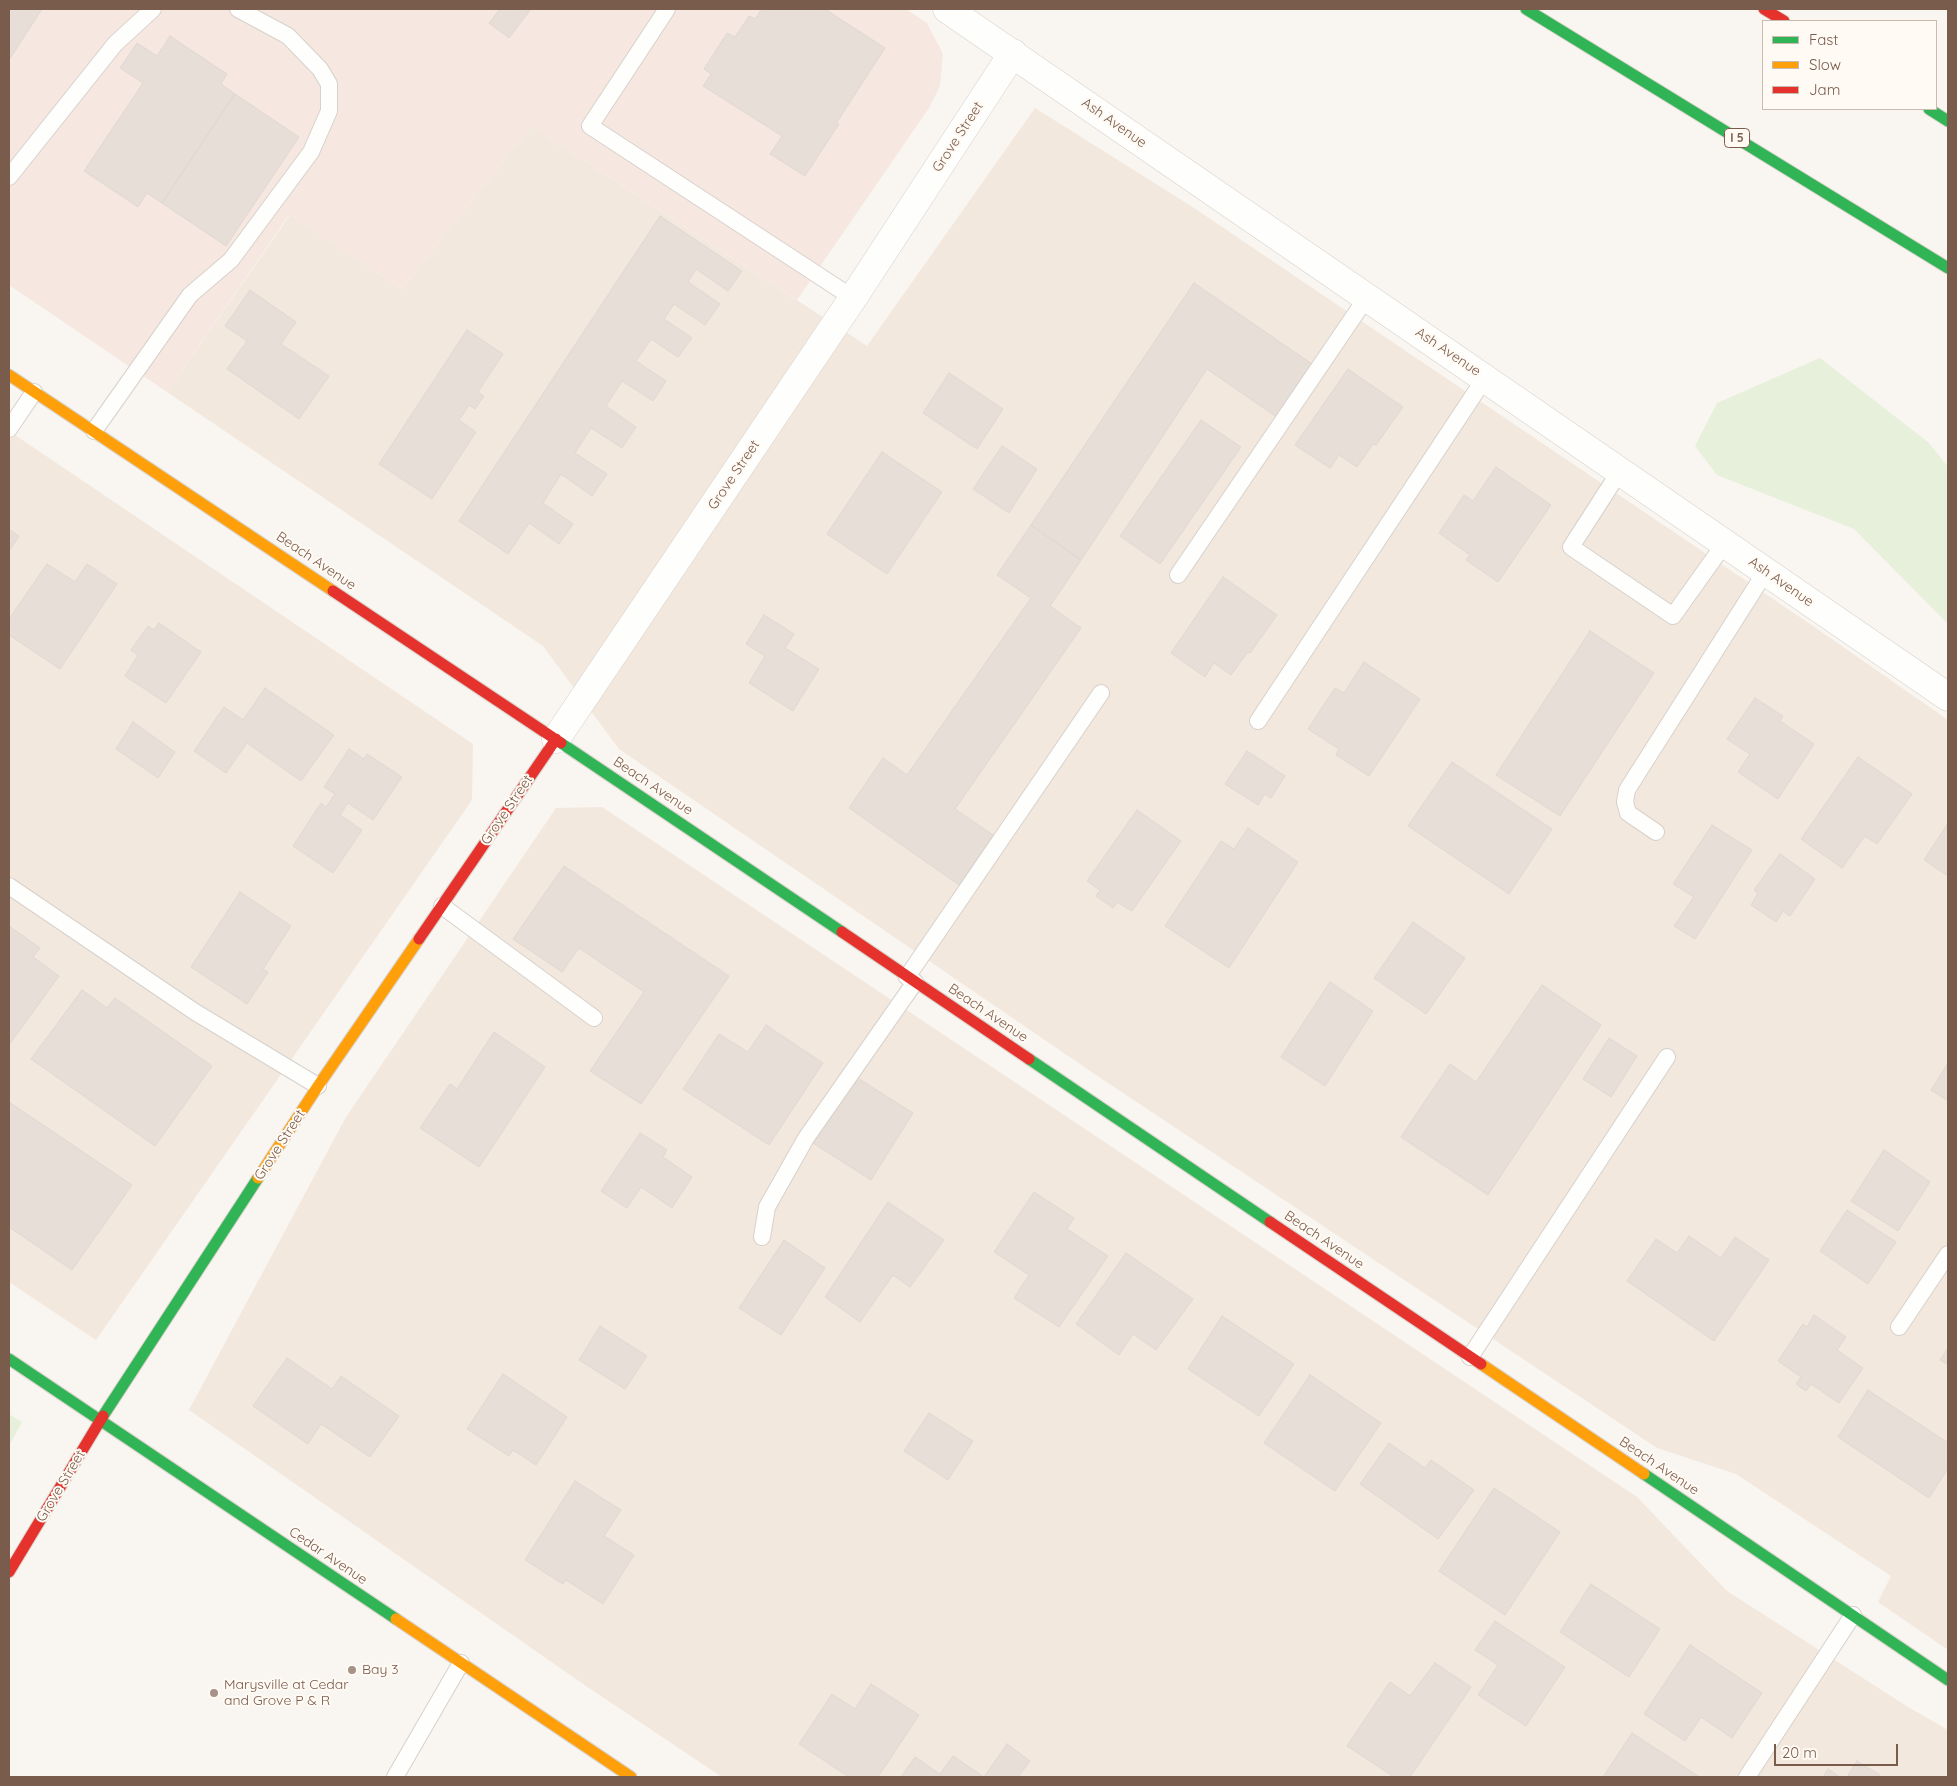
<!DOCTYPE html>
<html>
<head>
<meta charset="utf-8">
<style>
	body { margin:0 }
	#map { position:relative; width:1957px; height:1786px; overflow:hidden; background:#f9f5f0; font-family:Quicksand,sans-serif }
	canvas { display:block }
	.frame { position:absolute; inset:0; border:10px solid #7a5c4d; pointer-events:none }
	.legend { position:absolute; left:1762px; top:20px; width:175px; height:90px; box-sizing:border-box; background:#fffaf3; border:1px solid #cabbb1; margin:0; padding:6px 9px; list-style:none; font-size:15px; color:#7a5c4d }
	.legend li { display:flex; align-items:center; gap:10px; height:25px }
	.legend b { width:25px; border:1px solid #cabbb1 }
	.scale { position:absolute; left:1774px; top:1744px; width:124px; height:22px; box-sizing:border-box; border:2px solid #7a5c4d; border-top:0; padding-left:6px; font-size:15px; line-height:18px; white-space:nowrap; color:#7a5c4d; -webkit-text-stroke:4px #fffaf3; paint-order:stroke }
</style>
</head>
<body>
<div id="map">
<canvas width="1957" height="1786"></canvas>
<div class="frame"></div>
<ul class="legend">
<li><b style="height:6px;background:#30b455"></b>Fast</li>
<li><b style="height:6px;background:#ff9f0a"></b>Slow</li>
<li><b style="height:6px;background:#e5322d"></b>Jam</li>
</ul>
<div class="scale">20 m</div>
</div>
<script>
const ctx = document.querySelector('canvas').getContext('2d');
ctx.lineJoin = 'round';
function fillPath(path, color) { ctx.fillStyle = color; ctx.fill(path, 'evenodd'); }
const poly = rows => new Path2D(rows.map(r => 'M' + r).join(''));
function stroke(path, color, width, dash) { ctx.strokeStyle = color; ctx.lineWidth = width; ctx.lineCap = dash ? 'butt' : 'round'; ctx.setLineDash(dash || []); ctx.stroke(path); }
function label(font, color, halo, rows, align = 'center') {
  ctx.font = font + ' Quicksand,sans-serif'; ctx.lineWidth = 4; ctx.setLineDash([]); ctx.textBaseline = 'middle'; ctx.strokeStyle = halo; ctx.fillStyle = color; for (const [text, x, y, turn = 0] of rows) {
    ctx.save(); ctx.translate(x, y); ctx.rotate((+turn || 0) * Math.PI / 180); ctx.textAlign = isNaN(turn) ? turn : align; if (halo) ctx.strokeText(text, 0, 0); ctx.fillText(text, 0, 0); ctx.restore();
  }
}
fillPath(poly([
	[1035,108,1191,206,1813,626,1948,720,1948,1650,1878,1602,1891,1576,1736,1474,1657,1448,1096,1075,619,749,543,646,167,392,290,215,402,289,531,126,867,346],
	[9,431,473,744,472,800,96,1340,9,1282],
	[602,807,1637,1497,1727,1591,1908,1707,1948,1730,1948,1777,722,1777,586,1686,189,1410,346,1117,556,808]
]), '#f2e8de');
fillPath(poly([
	[9,9,906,9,927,23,943,54,940,86,929,108,797,300,531,126,402,289,289,215,167,392,9,285]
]), '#f6e8e1');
fillPath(poly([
	[1820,358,1929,443,1948,467,1948,624,1854,529,1717,475,1695,446,1717,403],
	[9,1414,22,1422,9,1446]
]), '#e7f0db');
const building = poly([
	[9,9,42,9,9,60,9,9],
	[500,9,531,9,509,38,489,23,500,9],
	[762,9,825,9,885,48,837,122,839,124,805,176,770,154,782,136,703,86,711,74,704,69,727,33,735,37,749,16,755,19,762,9],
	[170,36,227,74,221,84,235,94,162,203,147,193,138,207,84,171,143,83,120,68,137,43,157,56,170,36],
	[235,94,299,137,226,246,162,203,235,94],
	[660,216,742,271,728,291,696,269,688,282,720,304,705,325,674,304,664,319,692,338,678,357,651,339,636,361,666,381,653,401,622,381,606,406,636,427,622,448,591,428,575,453,607,474,592,496,561,474,543,503,573,524,559,544,529,523,508,554,459,521,660,216],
	[1194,283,1315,366,1278,418,1207,369,1081,560,1031,525,1194,283],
	[250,290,296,322,281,344,329,376,299,419,227,369,247,341,225,326,250,290],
	[467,330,503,354,478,392,484,396,475,409,469,405,459,420,476,432,432,499,379,464,467,330],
	[1348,369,1403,407,1376,445,1373,444,1357,467,1339,455,1330,468,1295,445,1348,369],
	[949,373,1003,409,977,449,923,413,949,373],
	[1201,420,1241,447,1160,564,1120,536,1201,420],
	[1002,446,1037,469,1009,513,973,489,1002,446],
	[882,452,942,492,887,574,827,534,882,452],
	[1496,467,1551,505,1498,582,1466,560,1470,555,1439,533,1464,495,1473,501,1496,467],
	[1031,525,1081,560,1050,606,1081,628,955,809,993,835,959,885,849,808,883,758,907,775,1031,598,997,575,1031,525],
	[9,529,19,536,9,551,9,529],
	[47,564,75,582,87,564,117,584,60,669,9,635,9,619,47,564],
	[1223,577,1277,615,1250,653,1248,652,1231,675,1214,663,1205,677,1171,653,1223,577],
	[764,615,794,634,785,648,819,669,793,711,749,683,765,656,746,644,764,615],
	[159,623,201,652,166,703,125,676,138,655,131,650,148,626,154,630,159,623],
	[1590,631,1654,673,1560,816,1496,775,1590,631],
	[1364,662,1420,699,1369,776,1336,755,1339,749,1308,729,1335,688,1344,693,1364,662],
	[265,688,334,735,301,781,247,743,226,773,194,751,224,707,243,720,265,688],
	[1755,698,1783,716,1780,721,1814,744,1778,799,1738,772,1750,754,1727,739,1755,698],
	[133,722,175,752,158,778,116,749,133,722],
	[349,749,364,759,367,754,402,777,373,820,348,803,340,815,362,830,333,873,293,846,321,803,326,807,335,794,324,787,349,749],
	[1247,751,1285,776,1271,798,1265,794,1258,805,1225,784,1247,751],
	[1858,757,1912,794,1877,844,1865,836,1842,868,1801,839,1858,757],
	[1452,762,1552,829,1509,894,1408,826,1452,762],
	[1137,810,1181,841,1132,911,1117,902,1113,908,1096,896,1100,890,1087,881,1137,810],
	[1948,823,1948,876,1924,860,1948,823],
	[1712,825,1752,850,1695,939,1674,926,1694,897,1673,884,1712,825],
	[1248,828,1298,862,1229,968,1165,926,1221,841,1234,849,1248,828],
	[1780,854,1815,879,1790,916,1783,911,1776,922,1751,905,1758,893,1754,890,1780,854],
	[564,866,729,976,641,1104,590,1071,644,992,579,948,562,972,513,939,564,866],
	[240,892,291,926,263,969,268,972,247,1004,191,967,240,892],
	[1413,922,1465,958,1426,1014,1374,978,1413,922],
	[9,926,40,948,33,957,59,976,9,1045,9,926],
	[1330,982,1373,1011,1325,1086,1281,1057,1330,982],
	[1542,985,1601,1025,1488,1195,1401,1137,1450,1064,1476,1082,1542,985],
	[82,990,107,1008,115,998,212,1066,155,1146,31,1059,82,990],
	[766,1025,823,1063,769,1145,683,1089,719,1034,748,1052,766,1025],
	[494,1032,545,1067,479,1167,420,1128,450,1084,457,1089,494,1032],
	[1609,1038,1637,1056,1611,1097,1583,1079,1609,1038],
	[1948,1063,1948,1101,1931,1090,1948,1063],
	[856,1077,913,1113,871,1180,813,1143,856,1077],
	[9,1102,132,1185,72,1270,9,1227,9,1102],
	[640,1133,667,1150,663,1157,692,1177,672,1208,641,1187,627,1208,601,1191,640,1133],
	[1884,1150,1930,1182,1898,1231,1851,1201,1884,1150],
	[1034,1192,1074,1218,1067,1229,1108,1256,1059,1327,1014,1298,1029,1275,994,1252,1034,1192],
	[888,1202,944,1240,910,1287,893,1275,860,1322,825,1297,888,1202],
	[1847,1210,1896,1242,1868,1284,1820,1251,1847,1210],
	[1689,1236,1721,1258,1735,1237,1769,1260,1714,1341,1627,1281,1656,1239,1677,1253,1689,1236],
	[784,1240,825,1268,781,1335,739,1308,784,1240],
	[1126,1253,1193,1299,1156,1350,1133,1334,1119,1355,1076,1324,1126,1253],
	[1814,1315,1846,1337,1837,1350,1863,1368,1839,1403,1811,1384,1806,1391,1796,1384,1801,1377,1778,1361,1803,1324,1807,1327,1814,1315],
	[1222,1316,1294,1364,1259,1416,1188,1369,1222,1316],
	[600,1326,647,1356,625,1389,579,1360,600,1326],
	[1948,1348,1948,1365,1940,1360,1948,1348],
	[287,1358,332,1389,341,1376,399,1416,370,1457,321,1424,308,1444,253,1406,287,1358],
	[503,1374,567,1417,536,1465,513,1450,509,1456,467,1429,503,1374],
	[1310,1375,1381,1423,1335,1491,1264,1443,1310,1375],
	[1868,1390,1948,1443,1948,1468,1929,1498,1838,1437,1868,1390],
	[929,1413,973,1441,948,1480,904,1451,929,1413],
	[1389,1443,1425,1468,1431,1460,1474,1490,1438,1539,1360,1484,1389,1443],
	[575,1481,621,1510,604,1536,634,1555,603,1604,566,1580,563,1584,525,1560,575,1481],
	[1494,1488,1560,1532,1505,1615,1439,1571,1494,1488],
	[1591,1584,1660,1629,1629,1677,1560,1632,1591,1584],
	[1495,1621,1565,1667,1526,1726,1478,1695,1498,1665,1475,1650,1495,1621],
	[1690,1645,1762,1693,1732,1738,1701,1717,1685,1741,1644,1714,1690,1645],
	[1435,1663,1471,1687,1410,1777,1394,1777,1347,1746,1390,1682,1410,1696,1435,1663],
	[871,1684,919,1715,878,1777,849,1777,799,1744,832,1694,855,1709,871,1684],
	[1632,1733,1698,1776,1697,1777,1603,1777,1632,1733],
	[1007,1744,1030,1761,1018,1777,901,1777,915,1757,940,1774,953,1756,984,1777,1007,1744],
	[1857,1761,1880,1775,1879,1777,1847,1777,1857,1761],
	[1828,1769,1840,1777,1823,1777,1828,1769]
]);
fillPath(building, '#e6ded7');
stroke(building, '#e2d8d2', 1);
const lane = poly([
	[667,9,590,126,853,298],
	[9,177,115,44,153,9],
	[9,429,34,392],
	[94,431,190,295,231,260,311,152,329,111,329,84,320,69,288,36,238,9],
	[1620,471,1571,547,1673,616,1725,543],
	[1178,575,1367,297],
	[1258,721,1485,378],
	[1656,832,1628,813,1625,802,1627,790,1766,571],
	[9,886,195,1012,318,1086],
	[442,906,594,1018],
	[907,977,1101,693],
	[762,1237,767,1207,806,1138,915,982],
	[1899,1327,1948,1254],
	[1470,1357,1667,1057],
	[395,1777,461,1663],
	[1747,1777,1853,1615]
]);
const street = poly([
	[947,9,1948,697],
	[556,739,853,298,1013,53]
]);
const fast = poly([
	[1526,9,1948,268],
	[1929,109,1948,121],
	[561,743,842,932],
	[1029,1059,1270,1222],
	[9,1359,396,1619],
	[103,1416,258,1178],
	[1644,1474,1948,1680]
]);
const slow = poly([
	[9,375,333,591],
	[258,1178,318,1086,419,939],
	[1481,1364,1644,1474],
	[396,1619,631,1777]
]);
const jam = poly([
	[1764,9,1784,21],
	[333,591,561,743],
	[842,932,1029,1059],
	[419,939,556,739],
	[1270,1222,1481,1364],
	[9,1572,103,1416]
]);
stroke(lane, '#d7d1cb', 18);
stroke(street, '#d7d1cb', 29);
stroke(fast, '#d9d2cb', 13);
stroke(slow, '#d9d2cb', 13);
stroke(jam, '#d9d2cb', 13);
stroke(lane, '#fefefd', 16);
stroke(street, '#fefefd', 28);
stroke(fast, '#30b455', 11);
stroke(slow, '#ff9f0a', 11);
stroke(jam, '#e5322d', 11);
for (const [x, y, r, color] of [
	[352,1670,5,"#a69286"],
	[214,1693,5,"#a69286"]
]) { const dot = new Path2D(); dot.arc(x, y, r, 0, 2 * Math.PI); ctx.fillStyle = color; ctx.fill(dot); stroke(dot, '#fffaf3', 2); }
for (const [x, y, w] of [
	[1737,138,25]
]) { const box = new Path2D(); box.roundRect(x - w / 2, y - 9.5, w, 19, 4); ctx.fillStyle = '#fffaf3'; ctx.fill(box); stroke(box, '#7a5c4d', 1); }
label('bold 12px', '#7a5c4d', null, [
	["I 5",1737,138]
]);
label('14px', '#7a5c4d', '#fffaf3', [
	["Ash Avenue",1114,123,35],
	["Grove Street",958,137,-57],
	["Ash Avenue",1448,352,34],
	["Grove Street",734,475,-56],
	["Beach Avenue",316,561,34],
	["Ash Avenue",1781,582,35],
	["Beach Avenue",653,786,34],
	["Grove Street",507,810,-56],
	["Beach Avenue",988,1013,34],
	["Grove Street",280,1145,-57],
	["Beach Avenue",1324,1240,34],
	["Beach Avenue",1659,1466,34],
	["Grove Street",61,1486,-59],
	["Cedar Avenue",328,1556,34]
]);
label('14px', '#7a5c4d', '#fffaf3', [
	["Bay 3",362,1670],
	["Marysville at Cedar",224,1685],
	["and Grove P & R",224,1701]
], 'left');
</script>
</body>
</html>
